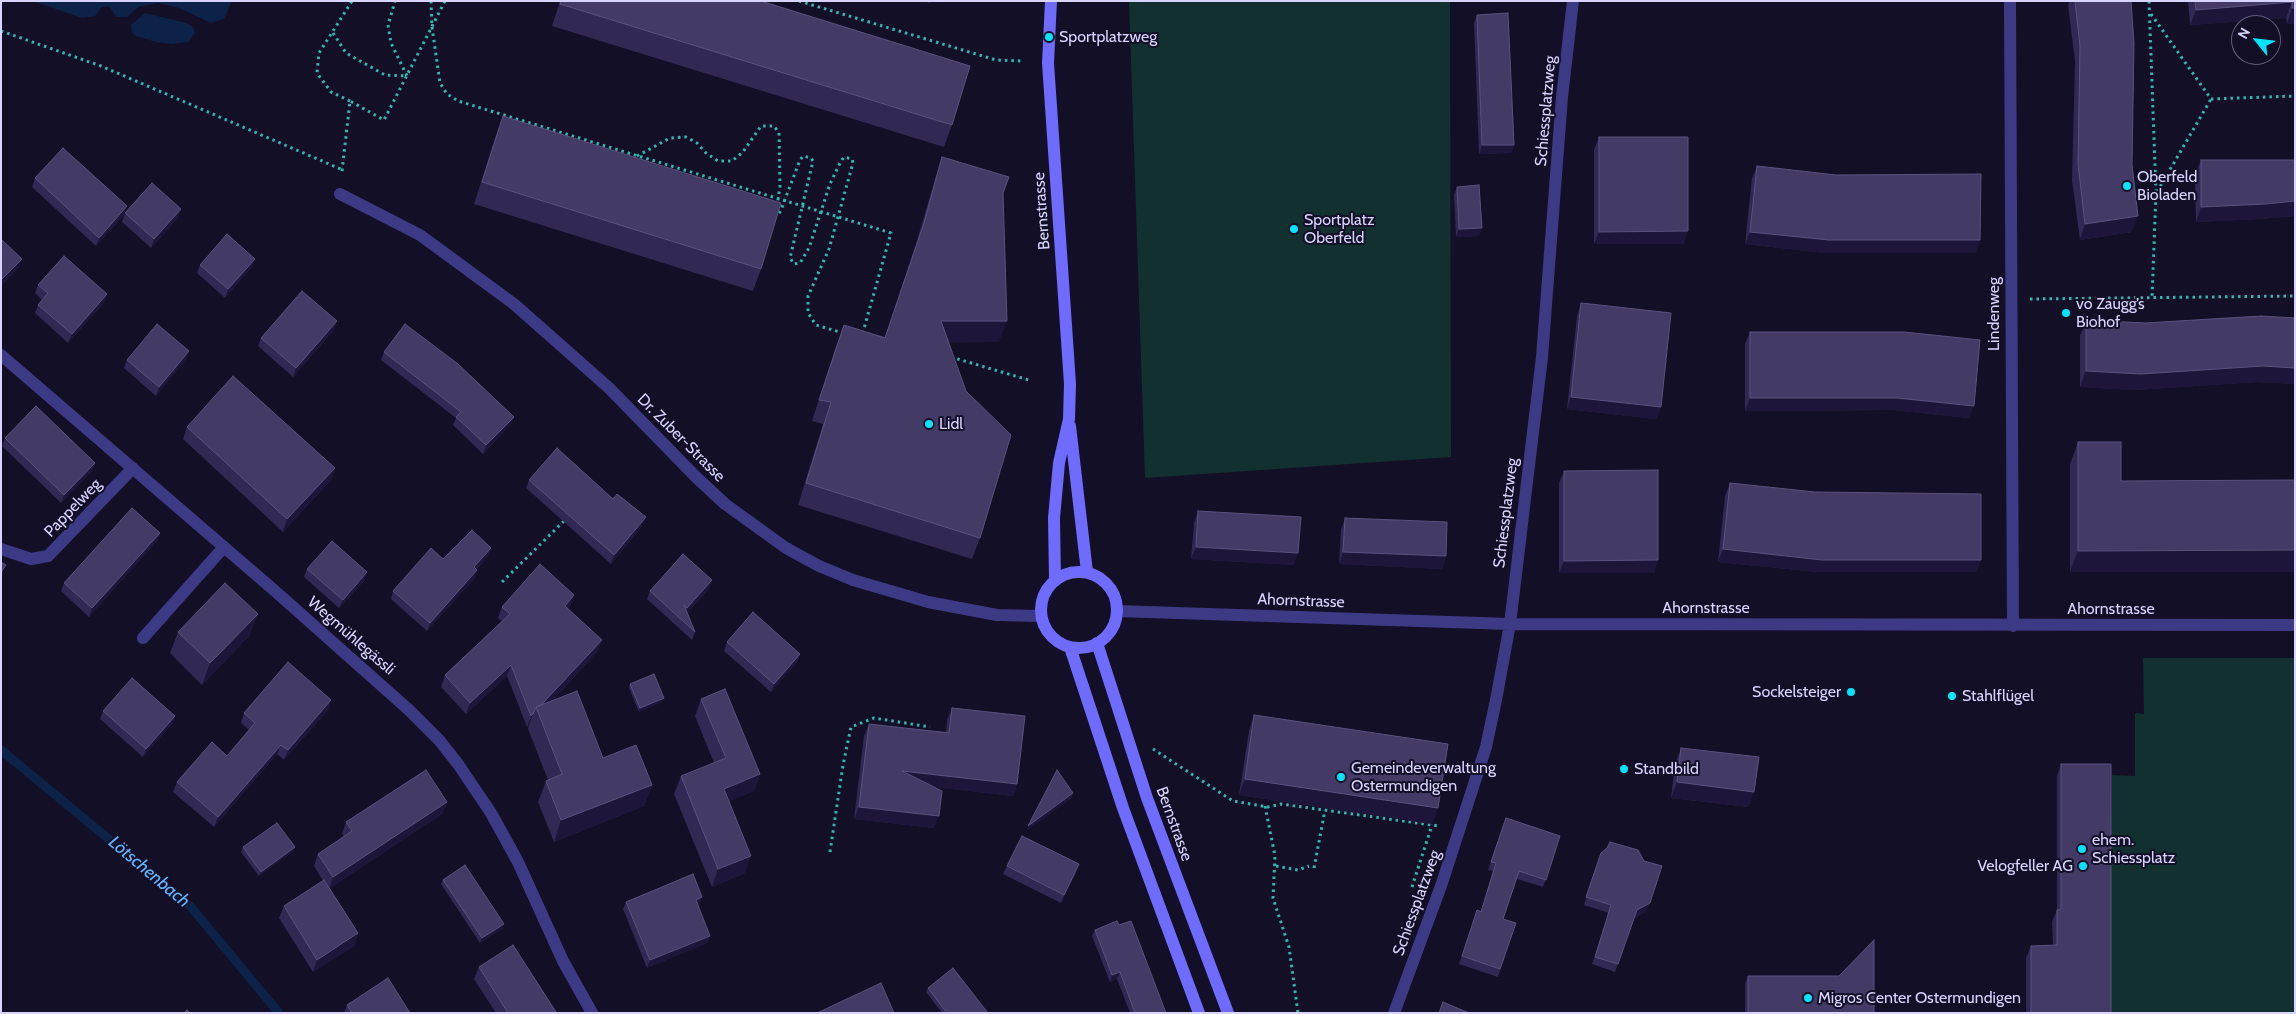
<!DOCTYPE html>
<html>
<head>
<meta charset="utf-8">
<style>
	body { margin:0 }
	#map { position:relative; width:2296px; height:1014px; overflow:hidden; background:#130f26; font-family:Cabin,sans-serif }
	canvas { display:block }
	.frame { position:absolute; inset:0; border:2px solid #d9d4ff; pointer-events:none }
	.north { position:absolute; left:2231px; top:15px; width:50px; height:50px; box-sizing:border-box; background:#130f26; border:1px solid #625e7d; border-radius:50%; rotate:299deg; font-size:14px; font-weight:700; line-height:20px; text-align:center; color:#d9d4ff }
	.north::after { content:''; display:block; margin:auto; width:18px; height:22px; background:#00e5ff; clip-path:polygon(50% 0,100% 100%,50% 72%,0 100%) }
</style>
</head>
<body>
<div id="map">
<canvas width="2296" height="1014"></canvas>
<div class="frame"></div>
<div class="north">N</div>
</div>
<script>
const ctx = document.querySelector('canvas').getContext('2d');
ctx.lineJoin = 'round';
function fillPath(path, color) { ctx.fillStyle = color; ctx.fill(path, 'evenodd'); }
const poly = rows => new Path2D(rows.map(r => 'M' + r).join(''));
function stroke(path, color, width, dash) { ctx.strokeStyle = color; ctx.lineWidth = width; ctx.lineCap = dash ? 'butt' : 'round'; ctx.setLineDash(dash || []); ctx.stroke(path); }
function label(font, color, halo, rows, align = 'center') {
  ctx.font = font + ' Cabin,sans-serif'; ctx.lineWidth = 4; ctx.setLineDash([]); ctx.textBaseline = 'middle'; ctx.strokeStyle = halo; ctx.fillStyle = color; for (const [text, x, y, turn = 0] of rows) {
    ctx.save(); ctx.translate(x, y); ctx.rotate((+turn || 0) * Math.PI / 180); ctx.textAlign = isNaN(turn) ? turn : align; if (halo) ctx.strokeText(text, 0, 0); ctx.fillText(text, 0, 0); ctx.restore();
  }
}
fillPath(poly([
	[1129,1,1450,1,1451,457,1145,478],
	[2143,658,2295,658,2295,1013,2109,1013,2112,775,2135,776,2135,713,2144,714]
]), '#12302f');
fillPath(poly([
	[33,1,232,1,224,19,211,23,179,8,158,3,138,7,127,17,116,17,110,7,102,7,95,16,82,18],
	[145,13,186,23,192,26,195,33,188,42,171,44,156,42,136,36,132,32,131,25]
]), '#0c2248');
stroke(poly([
	[1,750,191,907,279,1013]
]), '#0c2248', 9);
stroke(poly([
	[431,1,432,27,440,83,447,94,458,101,891,233,863,332,865,333],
	[799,1,996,60,1021,61],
	[2149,1,2156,193,2152,298],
	[2151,14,2211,99,2295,96],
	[1,31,101,66,343,170],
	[333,33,346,53,385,75,407,76,391,43,388,25,395,1],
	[350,101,331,92,317,73,319,53,352,1],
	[637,156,670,138,686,137,697,143,706,153,718,161,732,161,743,152,761,126,774,126,779,133,780,186,777,206],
	[342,171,350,101,384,120,445,1],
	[2157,192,2211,99],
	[775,214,778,216,781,210,800,160,803,156,811,158,813,161,790,258,794,264,800,263,809,248,830,184,841,161,844,157,852,159,853,163,829,249,808,296,808,313,816,325,843,333],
	[2030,299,2295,296],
	[951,357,1032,381],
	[502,582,566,519],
	[1153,749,1233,801,1268,807,1281,804,1439,826],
	[1265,806,1275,856,1273,898,1289,947,1298,1013],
	[830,852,843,765,851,727,874,718,930,727],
	[1276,866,1298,870,1309,866],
	[1314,868,1325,810],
	[1412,887,1432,825]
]), '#2fb8b0', 3, [2.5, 4]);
stroke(poly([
	[143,638,224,547]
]), '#3d3a85', 12);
stroke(poly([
	[2010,1,2013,626],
	[340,194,420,235,514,304,609,388,696,477,725,504,786,548,819,566,853,580,928,602,997,615,1041,616],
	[1,355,275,591,409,710,439,740,458,764,491,813,518,862,563,961,592,1013],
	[1,549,31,559,48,556,133,468],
	[1117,611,1510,624,2295,625],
	[1394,1013,1441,886,1486,747,1496,700,1510,624,1542,357,1562,97,1573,1]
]), '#3d3a85', 12);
stroke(poly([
	[1051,1,1048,63,1070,384,1069,419,1059,463,1054,518,1055,580],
	[1070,426,1087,572],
	'1041 610a38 38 0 1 1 76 0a38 38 0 1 1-76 0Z',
	[1097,643,1147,798,1228,1013],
	[1070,647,1123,808,1199,1013]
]), '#6f6bff', 12);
fillPath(poly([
	[560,1,761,1,952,125,944,147,552,26],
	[923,1,931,1,930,3],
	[2070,1,2131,1,2132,232,2080,240,2072,180,2075,61,2068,5],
	[2188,1,2295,1,2295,24,2287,24,2286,18,2190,25],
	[1477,15,1514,145,1511,153,1479,154,1474,23],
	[503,116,761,269,753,291,474,204,495,138],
	[1599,137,1684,244,1594,244,1594,150],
	[942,157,1003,193,999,342,949,342,980,538,972,559,798,505,823,424,812,421,836,346,844,325,885,337,916,244,935,179],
	[2295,157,2295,216,2259,219,2196,222,2195,175,2201,160,2294,160],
	[1757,166,1976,253,1825,253,1745,244,1752,178],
	[35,178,124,215,96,246,32,187],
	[1457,187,1479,236,1456,237,1454,195],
	[125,213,178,218,151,248,122,222],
	[200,265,252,267,225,298,197,273],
	[38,285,107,294,104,303,68,343,35,313,38,305,42,300,35,293],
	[1581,303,1661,407,1656,419,1567,409,1577,316],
	[2295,318,2295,384,2257,382,2135,390,2080,387,2080,336,2086,320,2145,323],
	[334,330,293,377,258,346,261,338],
	[1750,332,1969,418,1893,410,1745,411,1745,344],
	[384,352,514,417,510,425,483,454,453,425,456,418,381,360],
	[186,359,156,396,124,368,127,360],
	[187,427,335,468,331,480,283,532,183,439],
	[5,438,95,463,92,471,61,503,2,446],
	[2078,442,2121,442,2070,572,2070,464],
	[1564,471,1658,560,1654,573,1559,573,1559,483],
	[529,480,642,526,611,564,526,488],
	[1730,483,1981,560,1976,572,1818,572,1718,562,1725,496],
	[1198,511,1294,565,1191,559,1194,523],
	[1345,518,1446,556,1442,569,1339,564,1341,530],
	[160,533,157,541,89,617,61,591,64,583],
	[491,548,488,556,477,569,477,570,475,578,427,631,391,599,393,591,443,559],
	[307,569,364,581,339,608,304,577],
	[712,580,709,589,687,613,695,632,692,640,647,599,650,591],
	[574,595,570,606,568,609,598,651,552,701,603,758,652,785,644,806,554,842,538,802,546,781,548,780,528,729,529,725,527,727,507,676,466,714,441,687,445,675,502,621,498,618,502,607],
	[178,632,250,635,202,685,170,653],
	[727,642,800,654,797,662,771,692,724,651],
	[630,684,662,702,639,712,629,688],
	[701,699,760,774,754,791,729,801,745,873,712,887,674,794,681,776,714,763,695,716],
	[331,700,328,710,284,760,277,754,214,827,173,792,177,782,227,756,249,730,241,723,244,713],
	[952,708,1017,784,1013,796,935,787,934,828,854,819,864,736,869,724,946,732,947,720],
	[103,711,175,716,172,724,143,757,100,719],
	[1254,715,1438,808,1432,824,1239,795,1249,731],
	[1681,748,1749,807,1671,798,1675,764],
	[2061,764,2111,1013,2026,1013,2026,958,2031,946,2053,945,2052,922,2057,910,2057,776],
	[447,802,442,814,330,888,358,933,354,946,313,972,279,918,284,906,323,881,314,866,318,854,344,837,342,834,346,822],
	[1506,818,1546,880,1543,887,1517,879,1503,919,1516,923,1498,977,1459,964,1477,910,1481,911,1493,871,1488,870],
	[243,847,295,847,293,851,259,876,241,852],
	[1598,861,1647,911,1634,918,1615,972,1592,964,1609,913,1584,905],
	[1007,866,1076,873,1061,903,1003,874],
	[443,880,502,928,480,943,441,884],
	[702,897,699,905,698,906,710,936,707,943,647,968,623,909,626,902],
	[1119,925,1166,1013,1130,1013,1117,979,1110,982,1092,936,1095,930],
	[479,967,556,1013,496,1013,474,979],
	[1748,976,1874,1013,1745,1013,1745,984],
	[928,988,988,1013,942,1013,926,992],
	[347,1005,410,1013,344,1013]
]), '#312854');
fillPath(poly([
	[2292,2,2286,18,2190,25,2196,10],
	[2292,8,2295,8,2295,24,2287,24],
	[1482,145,1514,145,1511,153,1479,154],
	[2295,201,2295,216,2259,219,2196,222,2201,207],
	[127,206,124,215,96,246,99,238],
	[181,209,178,218,151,248,154,239],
	[2138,216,2132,232,2080,240,2085,224],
	[1482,228,1479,236,1456,237,1459,229],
	[1688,231,1684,244,1594,244,1599,232],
	[1750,232,1980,240,1976,253,1825,253,1745,244],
	[22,259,19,268,1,286,1,280],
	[255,259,252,267,225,298,228,289],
	[107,294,104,303,68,343,72,334],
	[337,321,334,330,293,377,296,368],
	[941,321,1007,321,999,342,933,343],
	[189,351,186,359,156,396,159,387],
	[2263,366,2295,368,2295,384,2257,382,2135,390,2080,387,2086,371],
	[1571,397,1661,407,1656,419,1567,409],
	[1750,398,1897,398,1974,406,1969,418,1893,410,1745,411],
	[514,417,510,425,483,454,486,445],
	[95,463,92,471,61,503,64,495],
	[335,468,331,480,283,532,287,519],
	[646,517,642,526,611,564,614,555],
	[160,533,157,541,89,617,92,608],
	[1196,547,1298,553,1294,565,1191,559],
	[491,548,488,556,471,575,474,567],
	[1723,549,1981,560,1976,572,1818,572,1718,562],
	[2295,550,2295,572,2070,572,2078,551],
	[1343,552,1446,556,1442,569,1339,564],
	[1658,560,1654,573,1559,573,1564,561],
	[6,565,3,573,1,576,1,572],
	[477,570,475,578,427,631,430,623],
	[367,572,364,581,339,608,343,600],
	[712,580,709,589,684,616,687,608],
	[574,595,570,606,561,617,565,606],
	[258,614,250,635,202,685,210,663],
	[602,640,598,651,539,715,537,710],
	[800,654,797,662,771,692,774,684],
	[511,665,507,676,466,714,470,703],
	[664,698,662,702,639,712,640,708],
	[331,700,328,710,284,760,288,750],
	[533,714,529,725,527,727,531,716],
	[175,716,172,724,143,757,146,749],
	[281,745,277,754,214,827,218,817],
	[902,771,1017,784,1013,796,897,783],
	[760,774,754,791,717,806,724,789],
	[1245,779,1438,808,1432,824,1239,795],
	[1677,782,1754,792,1749,807,1671,798],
	[652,785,644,806,554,842,561,820],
	[1073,793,1072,798,1026,831,1028,826],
	[447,802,442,814,329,889,333,877],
	[859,807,939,816,934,828,854,819],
	[295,847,293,851,259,876,261,872],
	[751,856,745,873,712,887,718,869],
	[1079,864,1076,873,1061,903,1064,895],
	[702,897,699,905,693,907,696,900],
	[1650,903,1647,911,1634,918,1637,910],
	[504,924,502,928,480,943,482,938],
	[358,933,354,946,313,972,317,960],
	[710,936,707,943,647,968,650,960],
	[1120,972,1117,979,1110,982,1112,975]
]), '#1d163a');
const building = poly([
	[561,1,761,1,970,66,952,125,560,4,561,1],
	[2075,1,2131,1,2134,43,2132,165,2138,216,2085,224,2078,164,2080,46,2075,1],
	[2195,1,2295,1,2295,8,2292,8,2292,2,2196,10,2195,1],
	[1508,13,1514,145,1482,145,1477,15,1508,13],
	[503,116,781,203,761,269,482,182,503,116],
	[1599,137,1688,137,1688,231,1599,232,1599,137],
	[63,148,127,206,99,238,35,178,63,148],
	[942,157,1009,177,1003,193,1007,321,941,321,966,391,1011,435,980,538,806,483,831,402,819,400,844,325,885,338,924,223,942,157],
	[2201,160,2295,160,2295,201,2265,204,2201,207,2201,160],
	[1757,166,1836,175,1981,174,1980,240,1829,240,1750,232,1757,166],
	[152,183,181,209,154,239,125,213,152,183],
	[1479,185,1482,228,1459,229,1457,187,1479,185],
	[227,234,255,259,228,289,200,265,227,234],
	[1,239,22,259,1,280,1,239],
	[64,256,107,294,72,334,38,305,48,293,38,285,64,256],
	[302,291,337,321,296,368,261,338,302,291],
	[1581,303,1671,313,1661,407,1571,397,1581,303],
	[2261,316,2295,318,2295,368,2263,366,2141,374,2086,371,2086,320,2145,323,2261,316],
	[157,324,189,351,159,387,127,360,157,324],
	[405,324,458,364,514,417,486,445,456,417,461,412,384,352,405,324],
	[1750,332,1904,332,1980,340,1974,406,1897,398,1750,398,1750,332],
	[233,376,335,468,287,519,187,427,233,376],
	[36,406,95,463,64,495,5,438,36,406],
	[2078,442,2121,442,2121,481,2295,480,2295,550,2078,551,2078,442],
	[557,448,613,499,617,494,646,517,614,555,529,480,557,448],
	[1658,470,1658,560,1564,561,1564,471,1658,470],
	[1730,483,1815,492,1981,494,1981,560,1822,560,1723,549,1730,483],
	[132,508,160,533,92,608,64,583,132,508],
	[1198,511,1301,517,1298,553,1196,547,1198,511],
	[1345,518,1447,522,1446,556,1343,552,1345,518],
	[472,530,491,548,474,567,477,570,430,623,393,591,431,548,443,559,472,530],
	[332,541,367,572,343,600,307,569,332,541],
	[683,554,712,580,687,608,684,605,695,632,650,591,683,554],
	[1,562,6,565,1,572,1,562],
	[540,564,574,595,565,606,602,640,541,705,536,707,533,714,531,716,511,665,470,703,445,675,510,614,502,607,540,564],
	[225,583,258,614,210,663,178,632,225,583],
	[753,612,800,654,774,684,727,642,753,612],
	[288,662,331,700,288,750,281,745,218,817,177,782,212,742,227,756,255,723,244,713,288,662],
	[654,674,664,698,640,708,630,684,654,674],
	[132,678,175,716,146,749,103,711,132,678],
	[725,689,760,774,724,789,751,856,718,869,681,776,726,758,701,699,725,689],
	[577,691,603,758,636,745,652,785,561,820,546,781,562,774,536,707,577,691],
	[952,708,1025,716,1017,784,902,771,942,791,939,816,859,807,869,724,949,733,952,708],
	[1254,715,1448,744,1438,808,1245,779,1254,715],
	[1681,748,1759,757,1754,792,1677,782,1681,748],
	[2061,764,2111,764,2111,1013,2031,1013,2031,946,2057,945,2057,910,2061,909,2061,764],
	[426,770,447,802,333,877,318,854,352,831,346,822,426,770],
	[1057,770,1073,793,1028,826,1057,770],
	[1506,818,1560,836,1546,880,1519,871,1503,919,1516,923,1500,969,1462,956,1477,910,1481,912,1496,863,1491,862,1506,818],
	[277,823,295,847,261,872,243,847,277,823],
	[1022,836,1079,864,1064,895,1007,866,1022,836],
	[1610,842,1638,850,1644,861,1662,866,1650,903,1637,910,1618,964,1595,957,1611,905,1586,897,1601,853,1607,848,1610,842],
	[465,865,504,924,482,938,443,880,465,865],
	[693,874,702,897,696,900,710,936,650,960,626,902,693,874],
	[324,880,358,933,317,960,284,906,324,880],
	[1117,921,1119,925,1131,921,1166,1013,1135,1013,1120,972,1112,975,1095,930,1117,921],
	[1874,940,1874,1013,1748,1013,1748,976,1839,976,1874,940],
	[513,945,556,1012,555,1013,508,1013,479,967,513,945],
	[953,968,988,1013,947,1013,928,988,953,968],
	[388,978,410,1013,352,1013,347,1005,388,978],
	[881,983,894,1013,817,1013,881,983],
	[1443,1002,1469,1013,1439,1013,1443,1002],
	[187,1010,190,1013,184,1013,187,1010]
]);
fillPath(building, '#433a66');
stroke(building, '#5a527e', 1);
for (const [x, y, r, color] of [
	[1049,37,5,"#00e5ff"],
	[2127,186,5,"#00e5ff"],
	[1294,229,5,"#00e5ff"],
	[2066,313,5,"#00e5ff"],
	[929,424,5,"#00e5ff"],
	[1851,692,5,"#00e5ff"],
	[1952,696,5,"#00e5ff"],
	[1624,769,5,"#00e5ff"],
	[1341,777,5,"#00e5ff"],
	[2082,849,5,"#00e5ff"],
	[2083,866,5,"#00e5ff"],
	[1808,998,5,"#00e5ff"]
]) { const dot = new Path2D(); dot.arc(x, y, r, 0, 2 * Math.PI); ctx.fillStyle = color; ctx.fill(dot); stroke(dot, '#130f26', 2); }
label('16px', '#d9d4ff', '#130f26', [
	["Sportplatzweg",1059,37],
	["Oberfeld",2137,177],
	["Bioladen",2137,195],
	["Sportplatz",1304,220],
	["Oberfeld",1304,238],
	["vo Zaugg’s",2076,304],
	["Biohof",2076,322],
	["Lidl",939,424],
	["Sockelsteiger",1841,692,"right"],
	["Stahlflügel",1962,696],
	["Gemeindeverwaltung",1351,768],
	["Ostermundigen",1351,786],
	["Standbild",1634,769],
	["ehem.",2092,840],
	["Schiessplatz",2092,858],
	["Velogfeller AG",2073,866,"right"],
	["Migros Center Ostermundigen",1818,998]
], 'left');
label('16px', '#d9d4ff', '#130f26', [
	["Schiessplatzweg",1546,111,-85],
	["Bernstrasse",1042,211,-94],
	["Lindenweg",1994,314,-90],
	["Dr. Zuber-Strasse",681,438,45],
	["Pappelweg",73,508,-46],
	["Schiessplatzweg",1506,513,-83],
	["Ahornstrasse",1301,601,2],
	["Ahornstrasse",1706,608],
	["Ahornstrasse",2111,609],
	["Wegmühlegässli",351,636,41],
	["Bernstrasse",1174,824,70],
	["Schiessplatzweg",1417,903,-70]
]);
label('italic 18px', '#62b6ff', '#130f26', [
	["Lötschenbach",149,872,40]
]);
</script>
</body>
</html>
